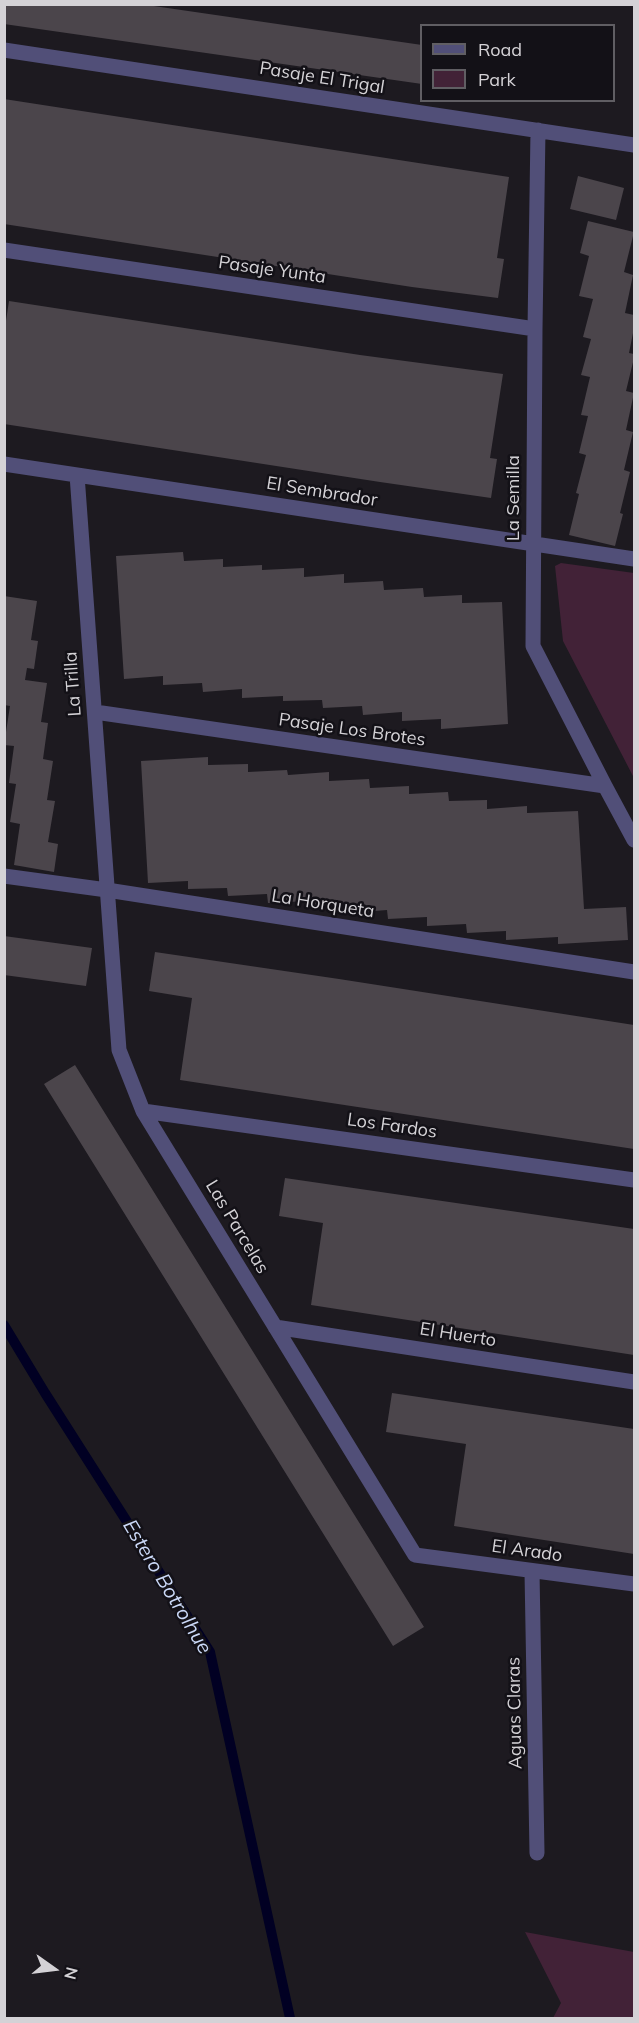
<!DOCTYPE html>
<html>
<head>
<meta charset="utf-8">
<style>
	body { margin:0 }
	#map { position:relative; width:639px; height:2023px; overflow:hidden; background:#1d1a20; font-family:Mulish,sans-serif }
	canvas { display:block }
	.frame { position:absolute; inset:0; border:6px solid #d4d2d6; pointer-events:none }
	.legend { position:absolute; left:420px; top:24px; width:195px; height:78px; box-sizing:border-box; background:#131117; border:2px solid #605e63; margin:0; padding:8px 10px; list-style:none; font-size:18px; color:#d4d2d6 }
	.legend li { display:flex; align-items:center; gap:12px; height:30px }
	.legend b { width:30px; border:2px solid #605e63 }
	.north { position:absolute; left:24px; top:1939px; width:60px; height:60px; -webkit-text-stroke:4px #131117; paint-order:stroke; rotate:104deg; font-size:16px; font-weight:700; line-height:24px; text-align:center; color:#d4d2d6 }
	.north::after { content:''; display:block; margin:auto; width:21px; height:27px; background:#d4d2d6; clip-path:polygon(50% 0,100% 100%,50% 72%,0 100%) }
</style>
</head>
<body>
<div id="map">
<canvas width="639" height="2023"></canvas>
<div class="frame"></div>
<ul class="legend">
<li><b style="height:8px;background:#514f78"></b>Road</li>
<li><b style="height:16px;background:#422237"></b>Park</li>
</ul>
<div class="north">N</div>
</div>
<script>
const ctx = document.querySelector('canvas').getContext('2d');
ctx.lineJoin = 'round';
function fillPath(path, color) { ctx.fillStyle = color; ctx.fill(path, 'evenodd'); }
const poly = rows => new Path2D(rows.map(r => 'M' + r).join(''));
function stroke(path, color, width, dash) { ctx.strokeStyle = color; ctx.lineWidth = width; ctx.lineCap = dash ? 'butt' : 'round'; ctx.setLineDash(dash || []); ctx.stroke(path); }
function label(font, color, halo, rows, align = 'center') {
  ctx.font = font + ' Mulish,sans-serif'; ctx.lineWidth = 5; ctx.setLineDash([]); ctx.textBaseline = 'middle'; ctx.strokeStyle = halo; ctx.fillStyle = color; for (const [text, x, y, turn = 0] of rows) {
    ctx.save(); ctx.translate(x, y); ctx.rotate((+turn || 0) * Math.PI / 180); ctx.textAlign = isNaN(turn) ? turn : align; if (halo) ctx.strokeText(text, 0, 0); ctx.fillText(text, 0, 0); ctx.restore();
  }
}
fillPath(poly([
	[561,563,634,573,634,778,563,641,555,566],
	[525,1932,634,1952,634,2018,553,2018,561,2003]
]), '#422237');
stroke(poly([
	[4,1325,45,1393,210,1652,290,2018]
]), '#010023', 10);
fillPath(poly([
	[4,4,140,4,422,45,422,84,4,24],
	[4,99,509,177,497,258,504,259,498,298,412,287,4,224],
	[578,176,624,188,616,220,570,209],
	[588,221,634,232,624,272,633,275,625,313,634,315,634,328,629,353,634,354,634,358,626,391,634,393,626,430,633,432,624,470,630,472,620,513,623,514,615,546,569,535,579,494,576,493,586,455,579,453,588,416,581,415,590,377,581,375,591,339,583,337,593,299,579,296,589,256,580,253],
	[9,301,360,355,503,374,490,458,497,459,491,498,380,482,4,424,4,334],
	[183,552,184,561,223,559,223,567,262,565,262,570,304,568,304,577,344,574,344,583,383,581,384,590,423,588,424,597,462,595,462,603,502,602,508,724,441,729,441,719,402,721,402,712,363,715,362,706,323,708,322,700,283,701,283,696,242,698,242,689,203,692,202,683,163,685,163,676,124,679,116,556],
	[4,596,37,601,31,640,38,641,34,669,27,668,25,680,47,683,41,722,48,723,43,759,53,761,47,800,55,801,48,842,58,844,54,872,14,865,20,824,10,822,16,784,9,783,14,746,4,745,10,706,4,705],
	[208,757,208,765,248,764,248,772,287,770,288,775,329,772,329,781,369,779,370,788,409,786,409,794,448,792,449,801,487,800,487,809,527,806,527,813,578,811,584,909,626,907,628,940,558,944,558,937,506,940,506,931,467,933,466,924,427,926,427,917,388,919,387,910,348,913,348,904,309,906,308,901,268,903,267,894,228,896,227,888,188,889,188,881,148,883,141,761],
	[4,936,92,948,86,986,4,975],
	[155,952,339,979,634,1025,634,1149,180,1080,192,998,149,991],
	[75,1065,424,1627,393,1646,44,1084],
	[285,1178,634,1229,634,1355,311,1305,323,1223,279,1216],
	[392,1393,634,1429,634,1554,454,1526,466,1444,386,1432]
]), '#4b454b');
stroke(poly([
	[4,50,634,145],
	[538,130,535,329,533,646,605,786,634,840],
	[4,250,535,329],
	[4,464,634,559],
	[77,475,119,1050,143,1111,415,1555,634,1584],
	[95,712,605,786],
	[4,876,107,890,634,972],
	[143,1111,634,1180],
	[275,1327,634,1382],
	[532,1572,537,1853]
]), '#514f78', 15);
label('18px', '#d4d2d6', '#131117', [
	["Pasaje El Trigal",322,78,9],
	["Pasaje Yunta",272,270,8],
	["El Sembrador",322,492,9],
	["La Semilla",514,498,-90],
	["La Trilla",73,684,-94],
	["Pasaje Los Brotes",352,730,8],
	["La Horqueta",323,904,9],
	["Los Fardos",392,1126,8],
	["Las Parcelas",237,1227,59],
	["El Huerto",458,1335,9],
	["El Arado",527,1551,8],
	["Aguas Claras",515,1713,-91]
]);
label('italic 20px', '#cbd9f8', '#131117', [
	["Estero Botrolhue",167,1587,59]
]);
</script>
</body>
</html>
